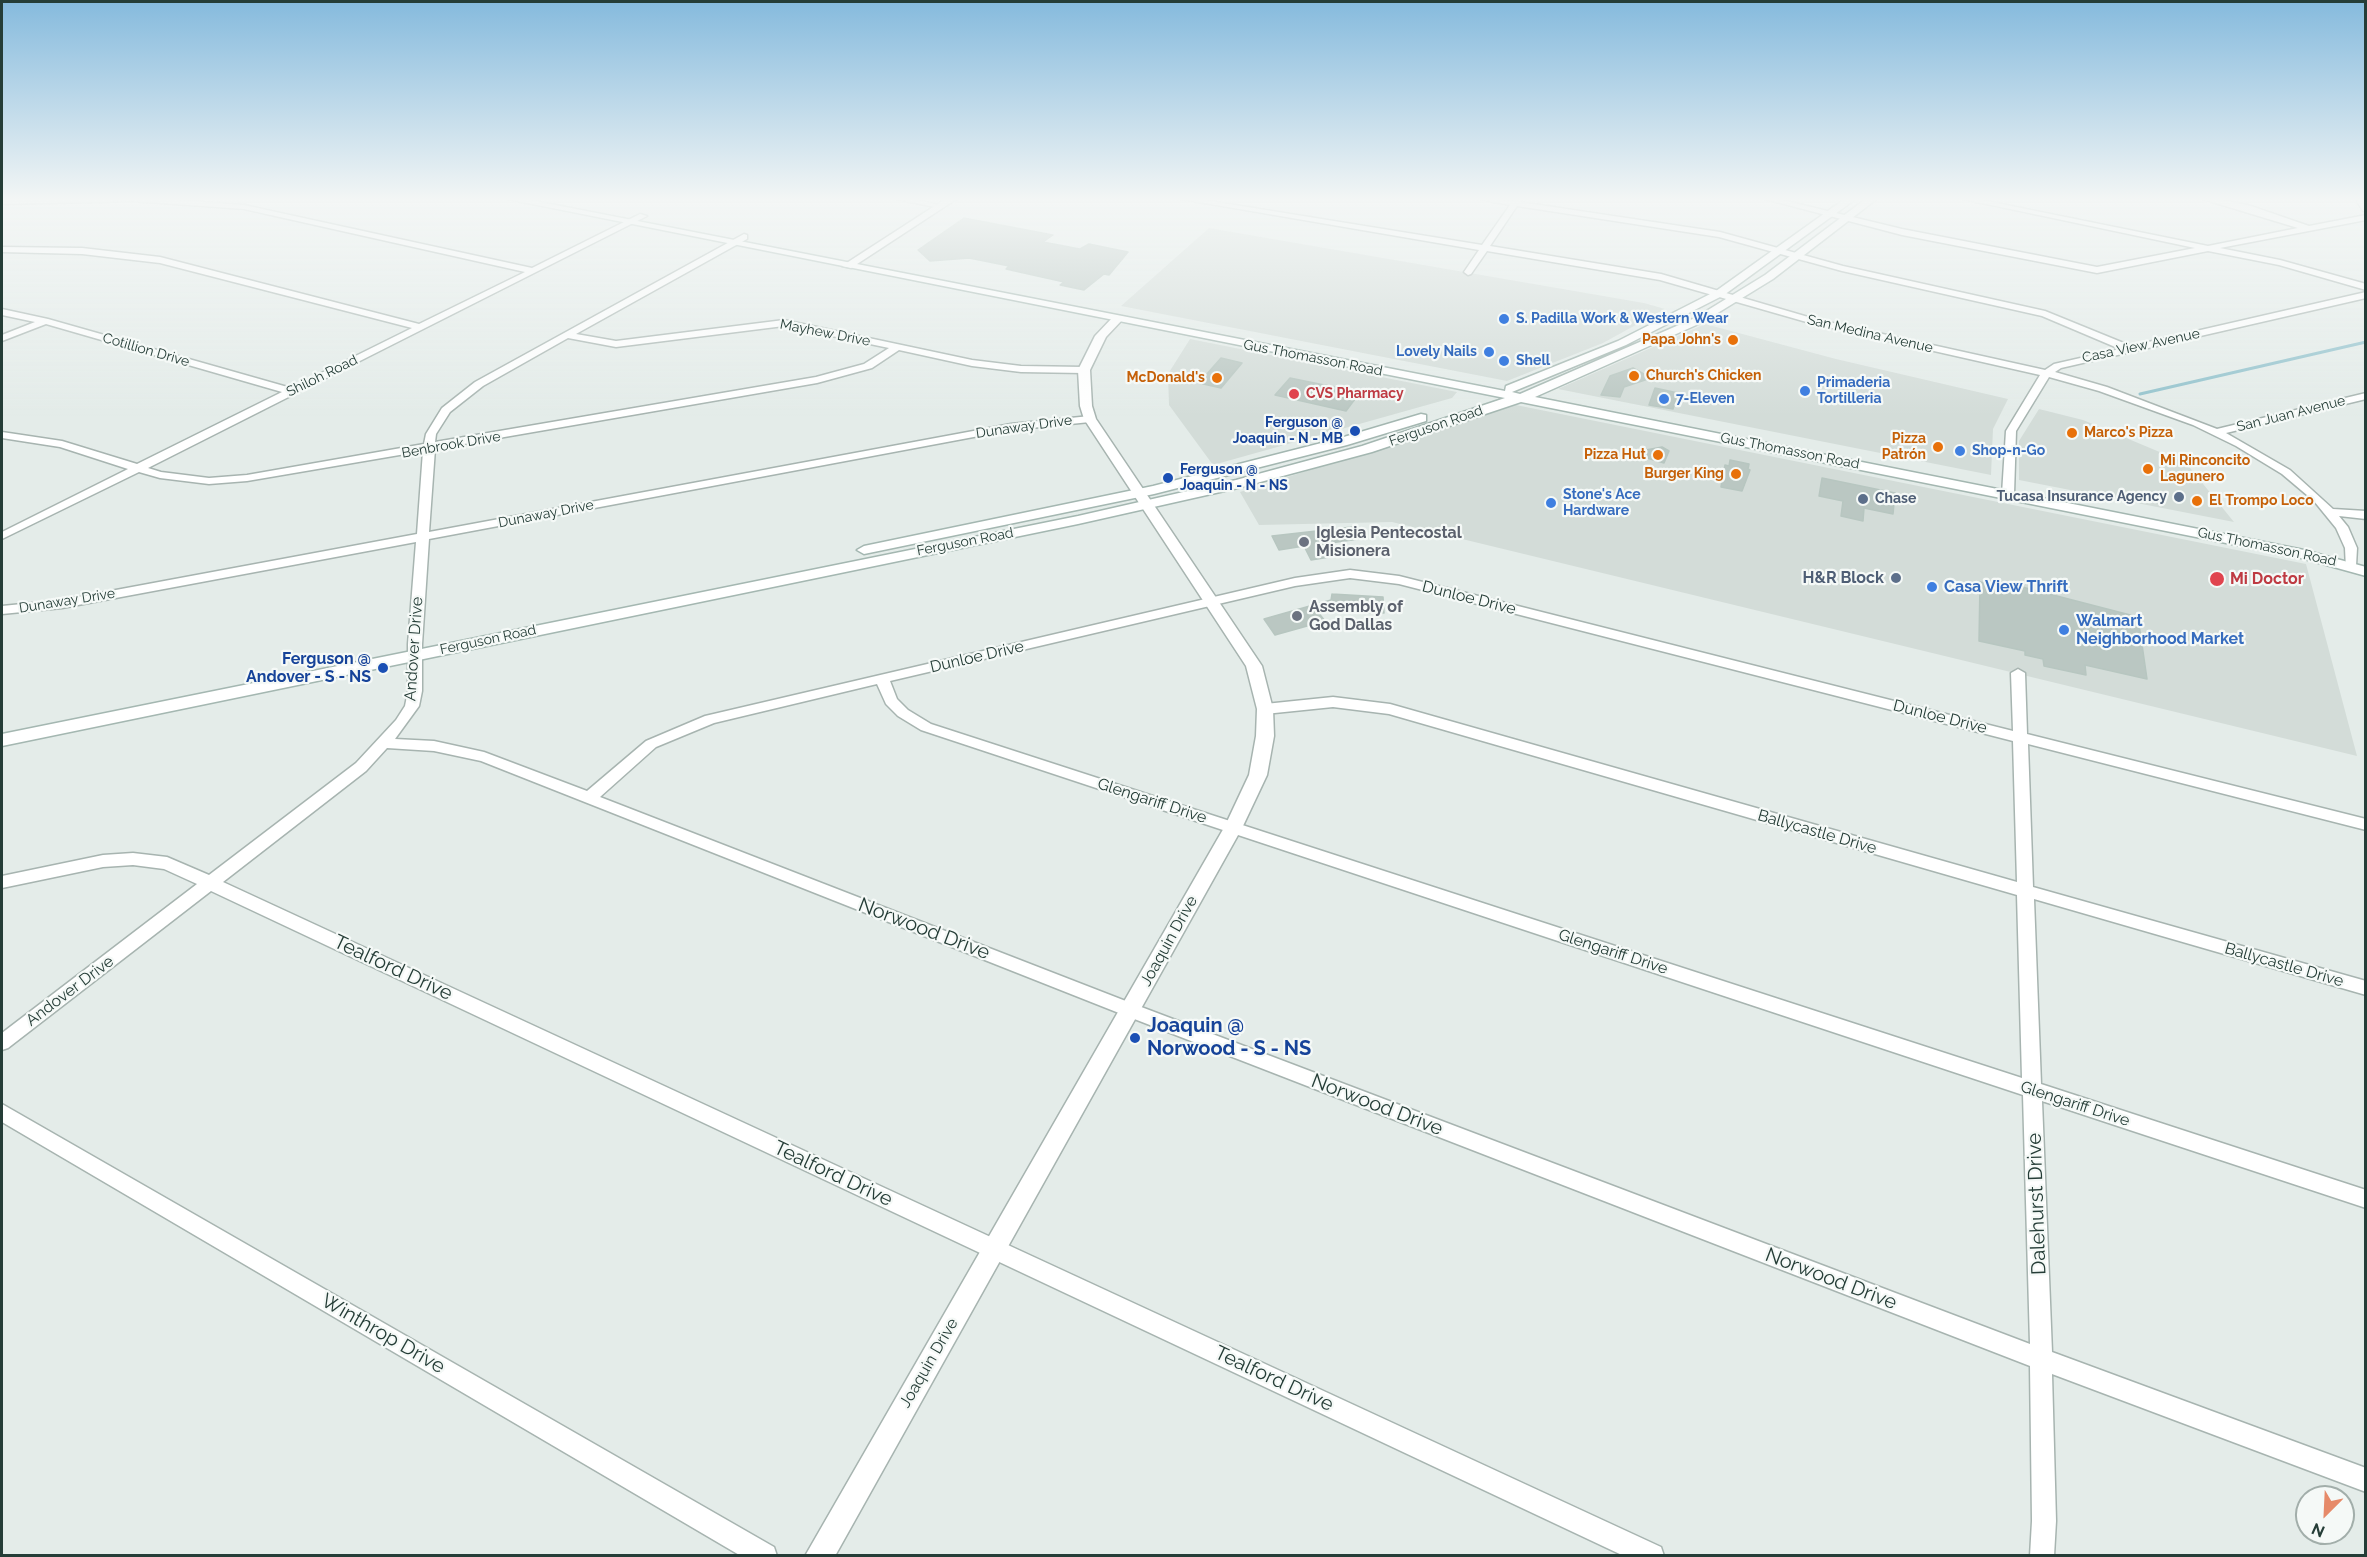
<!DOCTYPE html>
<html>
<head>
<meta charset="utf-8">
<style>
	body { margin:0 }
	#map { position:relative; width:2367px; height:1557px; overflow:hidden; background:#e4ece9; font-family:Raleway,sans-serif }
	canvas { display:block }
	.frame { position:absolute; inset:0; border:3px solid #253d37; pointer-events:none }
	.north { position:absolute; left:2295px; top:1485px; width:60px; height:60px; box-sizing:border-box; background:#f5f9f7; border:2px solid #a2aeaa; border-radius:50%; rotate:204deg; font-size:16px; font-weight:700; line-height:24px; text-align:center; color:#253d37 }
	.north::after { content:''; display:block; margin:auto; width:21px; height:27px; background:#e68a69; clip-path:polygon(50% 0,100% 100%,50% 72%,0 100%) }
</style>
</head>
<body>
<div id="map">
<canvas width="2367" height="1557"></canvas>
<div class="frame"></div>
<div class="north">N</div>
</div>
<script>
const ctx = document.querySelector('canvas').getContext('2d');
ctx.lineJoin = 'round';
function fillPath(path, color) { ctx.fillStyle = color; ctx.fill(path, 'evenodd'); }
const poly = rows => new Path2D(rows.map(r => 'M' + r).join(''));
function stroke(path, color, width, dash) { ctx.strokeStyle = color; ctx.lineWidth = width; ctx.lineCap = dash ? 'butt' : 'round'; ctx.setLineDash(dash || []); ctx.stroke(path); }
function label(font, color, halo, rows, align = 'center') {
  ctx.font = font + ' Raleway,sans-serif'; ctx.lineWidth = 4.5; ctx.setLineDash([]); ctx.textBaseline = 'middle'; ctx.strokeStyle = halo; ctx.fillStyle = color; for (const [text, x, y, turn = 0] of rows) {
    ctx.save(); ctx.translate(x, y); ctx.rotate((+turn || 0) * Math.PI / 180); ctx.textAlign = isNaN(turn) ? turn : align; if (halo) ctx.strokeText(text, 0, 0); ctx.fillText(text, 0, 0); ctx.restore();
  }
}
fillPath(poly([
	[1209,228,1644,303,1665,309,1603,343,1507,381,1121,306],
	[1705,324,1836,359,2008,399,1993,429,1991,475,1558,389],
	[1190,339,1457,392,1452,398,1213,465,1169,405,1168,374],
	[1516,405,2306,564,2357,756,1392,522,1259,525,1240,492],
	[2039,409,2083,420,2186,463,2234,522,2019,480,2019,441]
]), '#d3dcd8');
stroke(poly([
	[2140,394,2366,342]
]), '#92c2cc', 3);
const building = poly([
	[964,218,1053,235,1043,242,1080,249,1089,244,1128,252,1109,275,1104,274,1084,290,1060,285,1064,282,1006,269,1009,266,969,258,930,261,918,250,964,218],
	[1221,358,1242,363,1221,388,1199,383,1221,358],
	[1633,368,1651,378,1624,387,1620,397,1601,395,1610,376,1633,368],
	[1290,378,1334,387,1361,391,1346,411,1275,395,1290,378],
	[1655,388,1678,393,1673,409,1649,405,1655,388],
	[1662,447,1669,451,1664,463,1630,453,1662,447],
	[1730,460,1749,464,1748,469,1750,470,1742,491,1721,487,1725,465,1729,466,1730,460],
	[1822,478,1895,493,1893,514,1864,508,1863,521,1841,516,1843,501,1819,496,1822,478],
	[1352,527,1359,539,1323,544,1330,557,1311,560,1304,546,1279,550,1272,536,1352,527],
	[1999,581,2138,617,2147,679,2085,665,2086,675,2044,666,2043,659,2025,655,2025,651,1979,641,1980,582,1999,586,1999,581],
	[1332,594,1383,597,1384,613,1317,611,1325,621,1275,635,1264,619,1331,600,1332,594]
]);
fillPath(building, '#bac7c2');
stroke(building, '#b7c6c0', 1.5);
const minor = poly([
	[149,198,244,205,532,268,640,214,647,216,148,468,161,472,209,478,247,475,424,444,426,434,442,408,475,382,744,234,747,235,747,239,576,334,616,341,784,320,972,360,1021,366,1084,367,1089,370,1084,373,1021,372,972,366,899,350,872,368,817,383,435,449,429,532,1011,424,1090,416,1095,419,1090,422,1011,430,429,539,422,644,422,691,419,706,395,739,434,741,484,752,587,791,646,741,705,716,1295,578,1350,570,1399,576,2013,731,2011,673,2018,669,2025,673,2027,734,2366,819,2366,830,2028,744,2033,887,2366,981,2366,995,2034,899,2041,1084,2366,1190,2366,1208,2042,1101,2052,1352,2366,1468,2366,1492,2052,1374,2056,1521,2054,1556,2030,1556,2032,1521,2030,1366,1124,1015,481,761,434,751,387,748,366,771,223,882,1661,1547,1664,1556,1624,1556,211,891,8,1048,2,1050,2,1033,197,884,164,869,133,865,103,867,2,888,2,876,103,855,133,853,167,857,209,875,356,763,396,720,405,706,408,691,408,644,416,542,62,608,2,614,2,606,62,600,417,534,423,451,247,481,209,484,160,478,139,472,2,539,2,532,128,469,60,447,2,438,2,432,62,441,137,464,282,392,46,324,2,341,2,335,35,322,2,315,2,309,48,319,291,388,412,328,160,263,82,254,2,252,2,247,82,248,160,257,419,324,525,272,244,209,133,201,2,204,2,200,149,198],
	[784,326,889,348,864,364,816,377,435,442,436,434,450,412,483,386,568,338,616,347,784,326],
	[1350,578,1399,584,2013,741,2017,882,1390,704,1333,697,1265,704,1258,709,1265,714,1333,707,1389,714,2017,895,2022,1078,931,724,908,710,897,699,890,681,1295,586,1350,578],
	[877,684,886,704,898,716,921,730,2023,1095,2030,1344,1136,1005,600,797,656,747,714,723,877,684],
	[891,198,907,198,944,206,940,208,891,198],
	[1175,198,1192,198,1482,245,1510,205,1475,198,1513,201,1515,198,1523,198,1520,202,1720,232,1843,266,2045,311,2131,346,2366,292,2366,298,2061,368,2055,372,2107,387,2217,429,2366,393,2366,399,2226,433,2290,470,2333,509,2366,511,2366,519,2339,516,2348,527,2357,548,2356,566,2350,570,2346,569,2345,548,2336,528,2314,501,2282,474,2236,446,2193,425,2099,391,2049,377,2016,431,2014,494,2008,497,2002,494,2006,431,2040,375,1810,323,1660,280,1487,251,1471,274,1468,275,1464,272,1479,250,1175,198],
	[1517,206,1719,237,1842,271,2042,316,2120,349,2054,364,2045,370,1815,319,1661,274,1490,246,1517,206],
	[1761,198,1774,198,1902,229,2097,267,2195,248,1958,198,1972,198,2208,246,2298,228,2199,198,2213,198,2251,206,2309,226,2366,215,2366,220,2220,248,2280,260,2366,284,2366,290,2279,265,2208,251,2097,273,1902,235,1761,198],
	[2355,198,2363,198,2366,211,2363,211,2355,198],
	[2,1104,774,1547,777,1556,741,1556,2,1122,2,1104]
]);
const tertiary = poly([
	[947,198,958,198,851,268,842,266,947,198],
	[1113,317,1123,319,1106,337,1090,370,1092,406,1096,419,1262,666,1273,709,1274,736,1267,775,1242,828,835,1556,805,1556,1225,826,1249,775,1256,736,1257,709,1246,666,1084,419,1080,406,1078,370,1095,336,1113,317]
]);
const secondary = poly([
	[502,198,520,198,1505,391,1506,386,1618,341,1716,291,1846,198,1857,198,1724,295,1626,345,1512,392,1520,394,1695,318,1765,275,1867,198,1878,198,1773,279,1703,322,1535,397,2304,550,2366,567,2366,576,2301,558,1521,402,1372,452,1238,488,1078,524,2,746,2,734,1078,516,1236,480,1362,446,1505,398,502,198],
	[1421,414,1426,415,1426,421,1347,445,1154,494,864,554,857,550,864,546,1153,486,1337,439,1421,414]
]);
stroke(minor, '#a7b4b0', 3);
stroke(tertiary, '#a7b4b0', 3);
stroke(secondary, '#a4b7b1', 3);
fillPath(minor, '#fff');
fillPath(tertiary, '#fff');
fillPath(secondary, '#fff');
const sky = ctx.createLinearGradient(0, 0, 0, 416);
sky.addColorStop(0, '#85badd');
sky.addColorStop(0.48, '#f3f6f5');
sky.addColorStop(1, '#f3f6f500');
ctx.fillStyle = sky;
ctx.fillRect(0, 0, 2367, 416);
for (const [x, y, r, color] of [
	[1504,319,6,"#3f7fe0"],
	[1733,340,6,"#e8710a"],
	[1489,352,6,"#3f7fe0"],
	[1504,361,6,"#3f7fe0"],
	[1634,376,6,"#e8710a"],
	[1217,378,6,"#e8710a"],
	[1805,391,6,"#3f7fe0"],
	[1294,394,6,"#e0444e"],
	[1664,399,6,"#3f7fe0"],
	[1355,431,6,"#1a4fb4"],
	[2072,433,6,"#e8710a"],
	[1938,447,6,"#e8710a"],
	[1960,451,6,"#3f7fe0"],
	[1658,455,6,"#e8710a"],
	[2148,469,6,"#e8710a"],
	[1736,474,6,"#e8710a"],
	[1168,478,6,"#1a4fb4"],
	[2179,497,6,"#5c6f8a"],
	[1863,499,6,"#5c6f8a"],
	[2197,501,6,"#e8710a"],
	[1551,503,6,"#3f7fe0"],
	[1304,542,6,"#6b7280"],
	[1896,578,6,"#5c6f8a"],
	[2217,579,8,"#e0444e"],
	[1932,587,6,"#3f7fe0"],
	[1297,616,6,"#6b7280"],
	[2064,630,6,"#3f7fe0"],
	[383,668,6,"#1a4fb4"],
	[1135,1038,6,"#1a4fb4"]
]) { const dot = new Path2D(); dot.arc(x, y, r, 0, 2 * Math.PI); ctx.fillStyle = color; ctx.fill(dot); stroke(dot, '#f5f9f7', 2); }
label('bold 14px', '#366cbe', '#f5f9f7', [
	["S. Padilla Work & Western Wear",1516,319],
	["Lovely Nails",1477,352,"right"],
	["Shell",1516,361],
	["Primaderia",1817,383],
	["Tortilleria",1817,399],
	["7-Eleven",1676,399],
	["Shop-n-Go",1972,451],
	["Stone's Ace",1563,495],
	["Hardware",1563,511]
], 'left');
label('14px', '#253d37', '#f5f9f7', [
	["Mayhew Drive",825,333,11],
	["San Medina Avenue",1870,334,13],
	["Casa View Avenue",2141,346,-12],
	["Cotillion Drive",146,350,16],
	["Gus Thomasson Road",1313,358,11],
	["Shiloh Road",322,376,-26],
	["San Juan Avenue",2291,414,-14],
	["Ferguson Road",1436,426,-19],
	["Dunaway Drive",1024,427,-8],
	["Benbrook Drive",451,445,-10],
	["Gus Thomasson Road",1790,451,11],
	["Dunaway Drive",546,514,-11],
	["Ferguson Road",965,542,-11],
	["Gus Thomasson Road",2267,547,12],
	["Dunaway Drive",67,601,-9],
	["Ferguson Road",488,640,-12]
]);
label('bold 14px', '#c56008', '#f5f9f7', [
	["Papa John's",1721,340],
	["Church's Chicken",1646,376,"left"],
	["McDonald's",1205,378],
	["Marco's Pizza",2084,433,"left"],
	["Pizza",1926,439],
	["Patrón",1926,455],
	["Pizza Hut",1646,455],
	["Mi Rinconcito",2160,461,"left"],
	["Lagunero",2160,477,"left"],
	["Burger King",1724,474],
	["El Trompo Loco",2209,501,"left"]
], 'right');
label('bold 14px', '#be3a42', '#f5f9f7', [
	["CVS Pharmacy",1306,394]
], 'left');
label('bold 14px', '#164399', '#f5f9f7', [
	["Ferguson @",1343,423],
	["Joaquin - N - MB",1343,439],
	["Ferguson @",1180,470,"left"],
	["Joaquin - N - NS",1180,486,"left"]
], 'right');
label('bold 14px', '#4e5e75', '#f5f9f7', [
	["Tucasa Insurance Agency",2167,497],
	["Chase",1875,499,"left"]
], 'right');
label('bold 16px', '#5b616d', '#f5f9f7', [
	["Iglesia Pentecostal",1316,533],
	["Misionera",1316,551],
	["Assembly of",1309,607],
	["God Dallas",1309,625]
], 'left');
label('bold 16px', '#4e5e75', '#f5f9f7', [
	["H&R Block",1884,578]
], 'right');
label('bold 16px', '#be3a42', '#f5f9f7', [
	["Mi Doctor",2230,579]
], 'left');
label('bold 16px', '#366cbe', '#f5f9f7', [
	["Casa View Thrift",1944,587],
	["Walmart",2076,621],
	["Neighborhood Market",2076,639]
], 'left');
label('16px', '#253d37', '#f5f9f7', [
	["Dunloe Drive",1469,598,14],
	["Andover Drive",414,649,-86],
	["Dunloe Drive",977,657,-13],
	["Dunloe Drive",1940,717,14],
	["Glengariff Drive",1152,801,18],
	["Ballycastle Drive",1817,832,16],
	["Joaquin Drive",1169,941,-61],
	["Glengariff Drive",1613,952,18],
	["Ballycastle Drive",2284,965,16],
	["Andover Drive",70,991,-37],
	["Glengariff Drive",2075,1104,18],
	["Joaquin Drive",929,1363,-60]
]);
label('bold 16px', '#164399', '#f5f9f7', [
	["Ferguson @",371,659],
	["Andover - S - NS",371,677]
], 'right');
label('20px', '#253d37', '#f5f9f7', [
	["Norwood Drive",924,929,21],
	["Tealford Drive",393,968,25],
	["Norwood Drive",1377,1105,21],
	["Tealford Drive",833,1174,25],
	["Dalehurst Drive",2037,1204,-92],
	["Norwood Drive",1831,1279,21],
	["Winthrop Drive",383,1334,30],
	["Tealford Drive",1274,1379,25]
]);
label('bold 20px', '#164399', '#f5f9f7', [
	["Joaquin @",1147,1026],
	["Norwood - S - NS",1147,1049]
], 'left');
</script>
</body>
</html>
